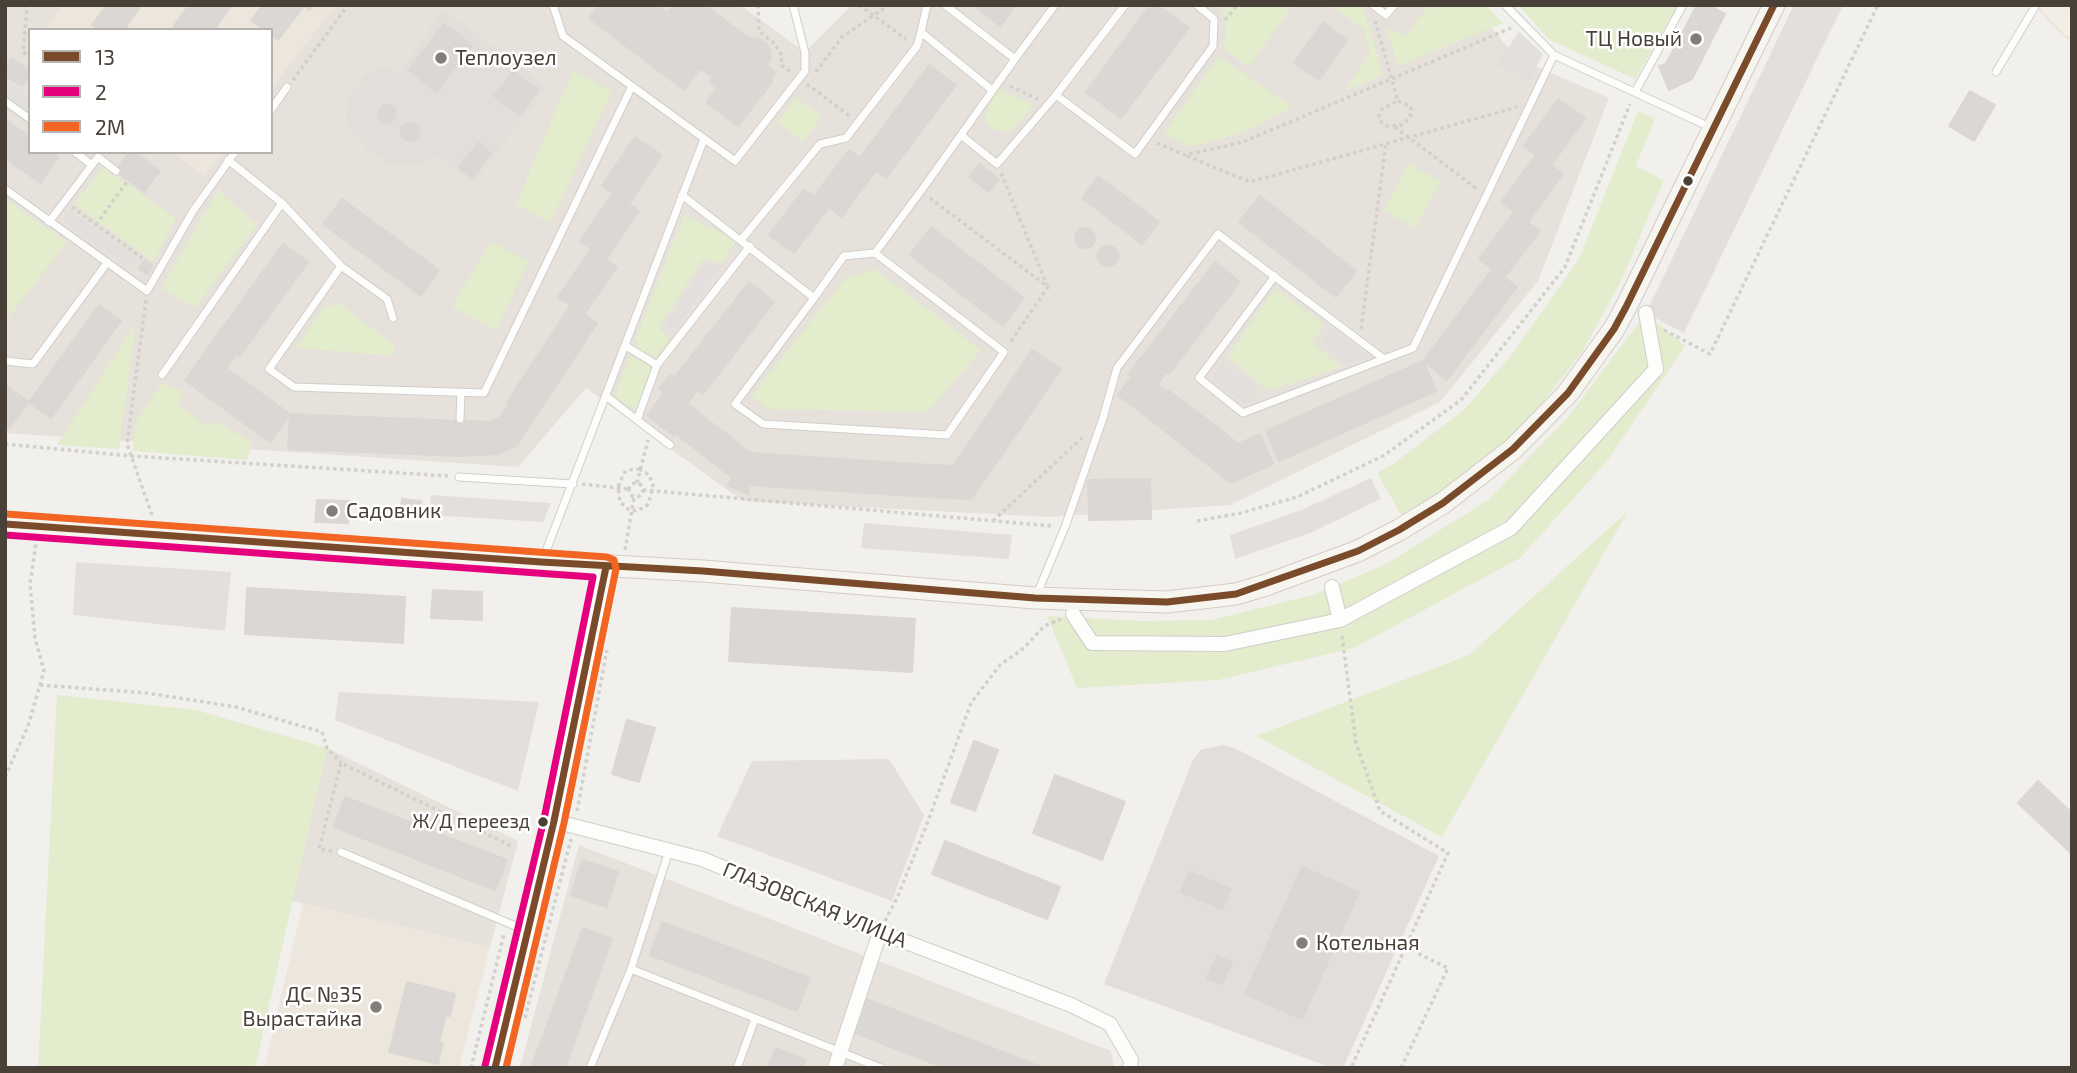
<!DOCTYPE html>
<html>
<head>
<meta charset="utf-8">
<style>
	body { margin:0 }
	#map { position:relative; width:2077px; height:1073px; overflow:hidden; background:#f2f0ed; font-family:"Exo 2",sans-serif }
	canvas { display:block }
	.frame { position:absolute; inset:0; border:7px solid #494138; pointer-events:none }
	.legend { position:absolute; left:28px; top:28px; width:245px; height:126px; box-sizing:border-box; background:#fff; border:2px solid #b6b3af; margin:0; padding:9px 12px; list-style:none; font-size:21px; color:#494138 }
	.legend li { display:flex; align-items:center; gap:14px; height:35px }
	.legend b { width:35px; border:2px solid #b6b3af }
</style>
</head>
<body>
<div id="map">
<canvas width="2077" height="1073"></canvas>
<div class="frame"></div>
<ul class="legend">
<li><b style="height:9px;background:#7a4b2a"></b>13</li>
<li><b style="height:9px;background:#e5007d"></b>2</li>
<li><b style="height:9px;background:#f26522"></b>2М</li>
</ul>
</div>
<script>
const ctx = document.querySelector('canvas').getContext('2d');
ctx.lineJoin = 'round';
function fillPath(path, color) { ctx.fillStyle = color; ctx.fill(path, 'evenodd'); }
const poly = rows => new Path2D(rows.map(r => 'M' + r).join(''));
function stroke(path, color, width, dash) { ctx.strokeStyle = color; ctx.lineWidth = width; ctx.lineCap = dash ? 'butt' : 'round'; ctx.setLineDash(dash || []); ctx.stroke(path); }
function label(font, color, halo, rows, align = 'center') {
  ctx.font = font + ' "Exo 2",sans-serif'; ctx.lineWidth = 5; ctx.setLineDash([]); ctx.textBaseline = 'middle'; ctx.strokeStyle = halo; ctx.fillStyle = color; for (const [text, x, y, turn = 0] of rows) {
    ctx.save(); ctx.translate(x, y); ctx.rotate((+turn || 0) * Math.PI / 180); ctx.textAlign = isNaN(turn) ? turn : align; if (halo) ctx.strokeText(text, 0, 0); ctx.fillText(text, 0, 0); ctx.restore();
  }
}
fillPath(poly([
	[5,5,740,5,805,52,852,5,1472,5,1517,58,1609,98,1538,281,1440,402,1230,505,1049,517,743,501,586,388,518,467,5,433],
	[30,30,271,30,271,152,30,152],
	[327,748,518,841,490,947,292,901],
	[579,845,1111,1051,1114,1068,520,1068]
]), '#e6e1da');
fillPath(poly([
	[443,9,547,87,473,183,439,157,414,166,387,163,365,147,345,122,349,98,365,75,378,67,401,72],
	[1222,745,1235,748,1439,856,1343,1068,1332,1068,1104,984,1193,760,1200,750]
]), '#e2dfdb');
fillPath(poly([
	[63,5,336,5,271,89,271,30,45,30],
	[171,152,222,152,204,176],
	[303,903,490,947,459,1068,264,1068]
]), '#ede6dc');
fillPath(poly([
	[1222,5,1293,5,1249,67,1224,49,1226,28],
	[1329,5,1359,5,1363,8,1383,75,1345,91,1370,53,1363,28],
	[1429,5,1486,5,1503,23,1398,66,1386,28,1406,35],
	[1518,5,1678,5,1635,79,1550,40],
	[1219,56,1292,107,1246,132,1189,147,1164,133],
	[573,70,612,92,550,223,516,204],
	[999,89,1034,105,1015,127,1007,132,992,129,984,120,989,105],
	[796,97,822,117,803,142,778,122],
	[1638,111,1655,118,1636,166,1664,180,1620,283,1582,352,1534,414,1481,468,1403,518,1377,473,1393,464,1465,409,1512,354,1579,259],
	[1409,164,1441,182,1415,228,1383,210],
	[103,167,176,218,154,262,74,204],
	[218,190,257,225,195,308,161,288],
	[5,199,67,242,5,322],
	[684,215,726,235,735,243,721,264,703,259,659,328,670,338,656,358,638,349,636,338],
	[491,241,529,262,495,331,452,306],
	[875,269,981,350,928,412,768,409,751,396,845,279],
	[1275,288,1325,325,1312,343,1342,367,1269,391,1227,357],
	[340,304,396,346,392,356,296,348,323,307],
	[1646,313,1685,346,1607,461,1520,558,1354,648,1218,680,1077,688,1047,616,1141,621,1211,620,1313,595,1386,564,1488,500,1568,417],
	[136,323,119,449,57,445],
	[630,355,651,367,637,411,614,397],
	[162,383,184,392,177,404,207,426,217,421,252,443,247,460,133,451,135,423],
	[1628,511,1442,837,1256,736,1469,655],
	[57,695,196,710,327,748,255,1068,38,1068]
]), '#e3eccd');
fillPath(poly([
	[1794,5,1843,5,1684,333,1646,313],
	[1519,32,1543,54,1529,81,1496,65],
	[5,80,30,97,30,108,27,112,5,97],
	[70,210,136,258,130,267,64,219],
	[705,265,719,267,673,332,666,325],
	[1331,329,1368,356,1350,364,1322,341],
	[1223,363,1259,392,1245,404,1212,377],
	[1371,478,1381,499,1310,533,1235,559,1230,535,1299,511],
	[431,495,551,503,543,522,429,515],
	[864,523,1012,535,1009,559,861,548],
	[76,562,231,572,225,631,73,615],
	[339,692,539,702,518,791,335,720],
	[889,759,924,815,892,901,717,836,752,761]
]), '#e2dfdc');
const building = poly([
	[107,5,142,5,126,26,131,30,99,30,92,25,107,5],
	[189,5,232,5,214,30,171,30,189,5],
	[263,5,267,8,269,5,314,5,310,10,304,6,278,40,271,35,271,30,264,30,251,20,263,5],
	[599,5,657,5,715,49,684,90,589,18,599,5],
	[674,5,705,5,747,37,760,39,768,45,771,57,767,66,776,72,770,80,772,82,738,126,706,102,717,88,710,82,713,77,700,68,715,49,667,13,674,5],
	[973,5,1016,5,1000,26,973,5],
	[1150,5,1158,5,1189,28,1121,118,1086,92,1150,5],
	[1697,5,1708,5,1725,14,1692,79,1669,90,1659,66,1666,64,1697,5],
	[1323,22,1347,40,1319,80,1294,63,1323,22],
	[444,24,472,45,437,92,409,70,444,24],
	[11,58,30,71,30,75,22,86,5,75,5,66,11,58],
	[929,65,956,85,886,178,876,170,842,217,829,207,794,253,769,235,804,189,814,196,849,150,860,158,929,65],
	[513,71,539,90,520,115,494,96,513,71],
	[1970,91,1995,105,1974,141,1949,126,1970,91],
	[1558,99,1585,118,1551,166,1524,146,1558,99],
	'378 114a9 9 0 1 1 18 0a9 9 0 1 1-18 0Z',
	[5,119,30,137,30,152,51,152,58,157,40,183,5,158,5,119],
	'401 132a9 9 0 1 1 18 0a9 9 0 1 1-18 0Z',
	[635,137,662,155,629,204,602,186,635,137],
	[478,143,491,153,472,178,459,168,478,143],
	[129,152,135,152,160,171,144,192,116,171,129,152],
	[1536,155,1563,174,1528,222,1501,202,1536,155],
	[979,164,999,179,989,192,969,177,979,164],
	[1098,176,1159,222,1142,244,1082,198,1098,176],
	[613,193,639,211,606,259,580,241,613,193],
	[1260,196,1356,271,1336,297,1239,222,1260,196],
	[342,199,439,270,421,296,323,224,342,199],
	[1514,212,1540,231,1504,278,1479,259,1514,212],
	[931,227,1024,298,1003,326,910,255,931,227],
	'1075 238a10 10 0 1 1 20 0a10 10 0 1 1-20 0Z',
	[283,244,308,262,240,356,215,338,283,244],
	'1098 256a10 10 0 1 1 20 0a10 10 0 1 1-20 0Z',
	[591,249,617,267,584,314,558,297,591,249],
	[145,260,153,266,147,274,138,268,145,260],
	[1215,262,1240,282,1169,374,1144,354,1215,262],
	[1492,269,1517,287,1447,380,1423,361,1492,269],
	[749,282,774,302,703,394,677,374,749,282],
	[99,305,121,321,51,418,29,402,99,305],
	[571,305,597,323,534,419,507,402,571,305],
	[215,338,237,354,226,368,236,375,216,403,185,380,215,338],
	[1032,350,1061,369,995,465,967,446,1032,350],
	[1144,354,1167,372,1157,385,1166,392,1147,417,1118,395,1132,376,1128,374,1144,354],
	[1423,361,1436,391,1279,461,1266,431,1423,361],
	[677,374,698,389,687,403,695,409,674,436,647,415,664,393,659,389,670,375,674,378,677,374],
	[236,375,290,414,270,442,216,403,236,375],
	[5,385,29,402,9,428,5,424,5,385],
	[1168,390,1221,430,1199,458,1147,417,1168,390],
	[508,405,533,420,517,445,498,454,461,456,462,421,491,422,499,418,508,405],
	[695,410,751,453,733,478,677,435,695,410],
	[290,414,462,421,461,456,288,449,290,414],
	[1221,430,1238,444,1260,434,1273,464,1231,483,1199,458,1221,430],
	[967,446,995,465,971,499,928,497,930,465,953,466,967,446],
	[751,453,930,465,928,497,749,485,751,453],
	[751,453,749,485,748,494,727,485,751,453],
	[1150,479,1151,519,1089,520,1088,480,1150,479],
	[402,499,421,501,418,516,400,513,402,499],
	[317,500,350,501,348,523,315,522,317,500],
	[247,588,405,597,403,643,245,634,247,588],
	[433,590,482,592,482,620,431,618,433,590],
	[732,608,915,619,912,672,729,661,732,608],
	[627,720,655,728,639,782,612,774,627,720],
	[974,741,998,750,975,811,951,802,974,741],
	[1055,775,1125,802,1102,860,1033,833,1055,775],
	[2038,781,2072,813,2072,854,2018,803,2038,781],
	[345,797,507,860,495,890,334,827,345,797],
	[945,841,1060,887,1047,919,932,874,945,841],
	[582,860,618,872,607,907,571,895,582,860],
	[1302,867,1359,892,1302,1019,1245,994,1302,867],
	[1190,872,1231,889,1222,909,1181,892,1190,872],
	[662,922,810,978,797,1011,650,955,662,922],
	[583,928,612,939,565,1068,531,1068,583,928],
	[1217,956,1232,962,1222,984,1207,978,1217,956],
	[407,982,455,994,450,1016,446,1015,439,1042,443,1043,438,1064,389,1052,407,982],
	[866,999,1044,1068,945,1068,853,1032,866,999],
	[776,1048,806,1060,803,1068,768,1068,776,1048]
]);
fillPath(building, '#dbd7d4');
stroke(building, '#dbd7d3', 2);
const lane = poly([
	[553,5,563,36,735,161,805,71,805,53,793,5],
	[1373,5,1386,15,1394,5],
	[1505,5,1554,55],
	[921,32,927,5],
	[1015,59,1055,5],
	[1996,72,2036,5],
	[1635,92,1683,5],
	[1056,95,1135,154,1213,46,1214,19,1197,5],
	[5,101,30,119],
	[271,110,287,87],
	[961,135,997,164,1056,95,1125,5],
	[75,152,92,165],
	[5,189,147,291,193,211,235,152],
	[682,195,814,298,844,256,875,253,921,191,1015,59,945,5],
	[282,203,341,266,269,369,294,387,484,393,632,86],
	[49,222,98,157,116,171],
	[741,240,820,144,846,138,917,46,921,32,992,90],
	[341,266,387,299,393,318],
	[1275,276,1199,378,1243,413,1384,359],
	[814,298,735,404,763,424,947,435,1004,352,875,253],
	[626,346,657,365],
	[5,361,33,364,107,263],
	[162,375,282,203,228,160],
	[606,396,637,420,657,365,750,246],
	[460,419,461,392],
	[637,420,670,445],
	[459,477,573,484],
	[543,559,704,139],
	[1037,594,1065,527,1103,418,1117,368,1218,234,1384,359,1413,348,1554,55,1712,128],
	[669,851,631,969,881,1068],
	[341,852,527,931],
	[590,1068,631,969],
	[737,1068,755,1019]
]);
const street = poly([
	[1332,587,1340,620,1511,528,1656,369,1646,313],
	[1073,614,1092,643,1225,644,1340,620],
	[554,821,702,859,880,932,1071,1005,1110,1024,1131,1060,1130,1068],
	[495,1068,554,821,606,567],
	[835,1068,880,932]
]);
const secondary = poly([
	[5,524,465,555,541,562,703,571,1035,598,1167,602,1236,594,1266,585,1358,551,1399,530,1443,503,1513,449,1568,393,1614,329,1626,307,1774,5]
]);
const primary = poly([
	[2051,5,2072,27]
]);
stroke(lane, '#d0cecb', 9);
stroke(street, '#d0cecb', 16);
stroke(secondary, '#d2ccc4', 23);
stroke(primary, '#d5caba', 24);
stroke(poly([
	[23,5,27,9,23,52,30,58],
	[758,5,759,31,775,44,782,56,781,65,792,73],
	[859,5,906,39],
	[1225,20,1237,5],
	[1375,21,1398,101],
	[816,72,842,37,889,5],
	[293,80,348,5],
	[807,84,851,117],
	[1010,86,1038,99],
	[1398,101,1410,106,1412,112,1409,119,1401,125,1388,126,1382,123,1379,116,1382,109,1398,101],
	[1395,127,1477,189],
	[1157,143,1185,155,1243,142,1511,28],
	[1187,156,1250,182,1517,107],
	[1001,173,1047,285],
	[930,198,1048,287,1009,344],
	[72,207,142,258],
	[96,225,128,180],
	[146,300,127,444,152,515],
	[1361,329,1386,144],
	[1664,330,1710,354,1878,5],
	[5,444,131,456,448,476],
	[639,469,649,475,653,485,652,491,648,504,644,508,633,511,628,509,620,502,618,487,624,473,628,470,639,469],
	'629 490a7 7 0 1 1 14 0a7 7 0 1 1-14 0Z',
	[637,483,648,440],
	[582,484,628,489],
	[643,490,1052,526],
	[993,521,1084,436],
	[1197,521,1241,513,1297,497,1383,456,1461,400,1565,267,1630,104],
	[625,550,634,497],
	[1342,636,1356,743,1380,811,1448,853,1351,1068],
	[40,685,147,693,236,707,322,732,327,748,341,763],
	[5,777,28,726,44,671,35,638,30,584,36,543],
	[577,811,607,650],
	[332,851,319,849,341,763,511,846],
	[885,921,897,898,927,824,971,703,1000,665,1024,648,1044,626,1061,619],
	[525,1018,571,839],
	[471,1068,504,934],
	[1401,1068,1448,968,1417,953,1409,940]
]), '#d2d0cb', 3.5, [3.5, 3.5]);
stroke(lane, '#fdfdfc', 7);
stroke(street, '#fdfdfc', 14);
stroke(secondary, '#f7f5f0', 21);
stroke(primary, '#f2ede5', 23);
stroke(poly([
	[5,524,541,562,703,571,1035,598,1167,602,1236,594,1358,551,1399,530,1443,503,1513,449,1568,393,1614,329,1626,307,1774,5],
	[495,1068,554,821,606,567]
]), '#7a4b2a', 7);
stroke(poly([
	[5,535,593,577,544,819,485,1066]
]), '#e5007d', 7);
stroke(poly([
	[6,514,607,557,614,560,616,569,564,823,506,1068]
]), '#f26522', 7);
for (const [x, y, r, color] of [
	[1696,39,7,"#847e77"],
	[441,58,7,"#847e77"],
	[1688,181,6,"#494138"],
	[332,511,7,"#847e77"],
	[543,822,6,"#494138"],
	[1302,943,7,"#847e77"],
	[376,1007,7,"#847e77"]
]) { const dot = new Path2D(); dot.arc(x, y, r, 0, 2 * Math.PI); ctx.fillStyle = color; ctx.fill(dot); stroke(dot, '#fff', 2.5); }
label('19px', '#494138', '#fff', [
	["Ж/Д переезд",530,822]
], 'right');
label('21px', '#494138', '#fff', [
	["ТЦ Новый",1682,39,"right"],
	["Теплоузел",455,58],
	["Садовник",346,511],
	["Котельная",1316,943],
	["ДС №35",362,995,"right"],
	["Вырастайка",362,1019,"right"]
], 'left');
label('21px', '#494138', '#fff', [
	["ГЛАЗОВСКАЯ УЛИЦА",815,905,22]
]);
</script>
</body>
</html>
